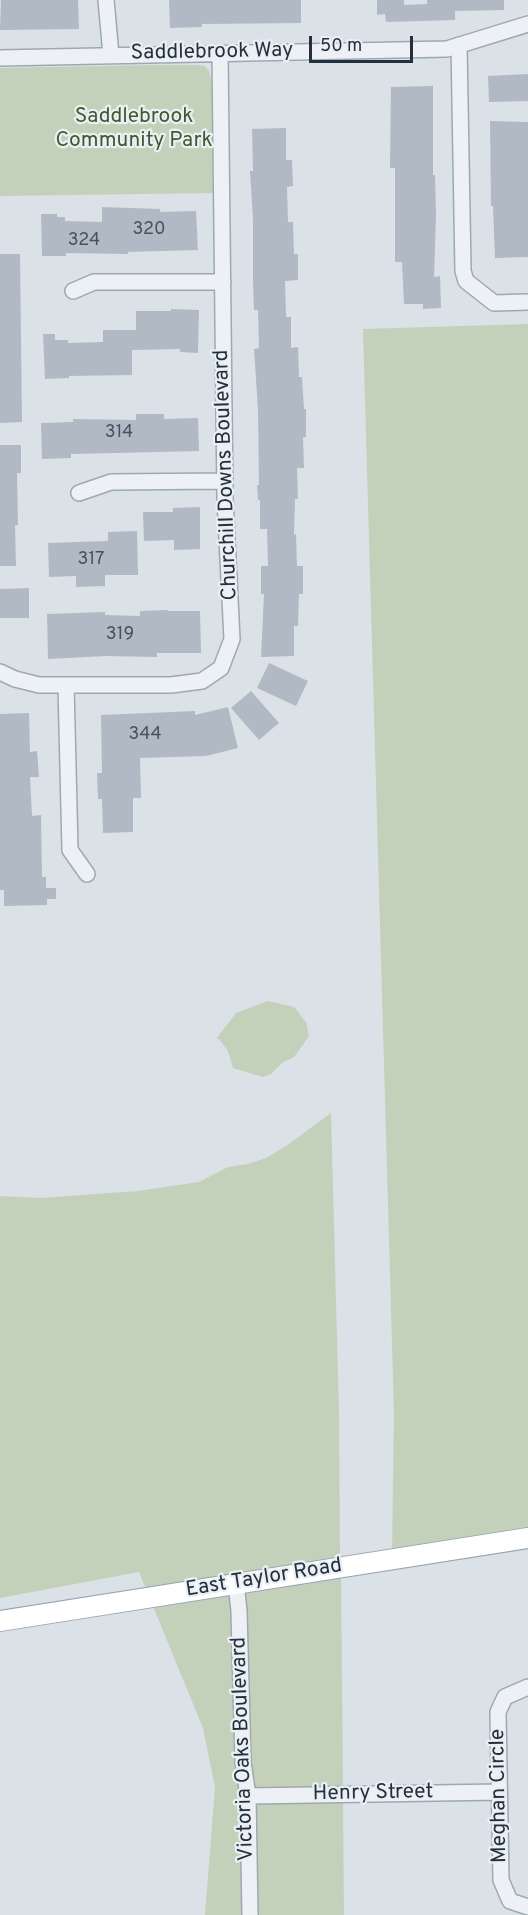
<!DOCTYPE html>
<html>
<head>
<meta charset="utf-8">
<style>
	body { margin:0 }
	#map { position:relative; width:528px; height:1915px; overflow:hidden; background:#dae1e7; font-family:Overpass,sans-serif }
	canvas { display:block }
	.scale { position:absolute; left:309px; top:36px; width:104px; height:27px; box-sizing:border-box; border:3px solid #23303e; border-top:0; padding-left:8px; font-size:18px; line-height:21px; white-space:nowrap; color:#23303e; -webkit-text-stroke:4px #eaeff4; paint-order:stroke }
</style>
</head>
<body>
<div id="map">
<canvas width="528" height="1915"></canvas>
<div class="scale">50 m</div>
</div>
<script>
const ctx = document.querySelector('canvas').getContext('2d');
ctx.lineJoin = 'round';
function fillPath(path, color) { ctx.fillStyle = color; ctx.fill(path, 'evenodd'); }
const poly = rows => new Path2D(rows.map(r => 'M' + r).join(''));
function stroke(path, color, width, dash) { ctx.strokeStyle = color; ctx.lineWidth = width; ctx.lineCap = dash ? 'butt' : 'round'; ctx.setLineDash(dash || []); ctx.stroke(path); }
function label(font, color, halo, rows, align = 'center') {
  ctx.font = font + ' Overpass,sans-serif'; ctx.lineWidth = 4.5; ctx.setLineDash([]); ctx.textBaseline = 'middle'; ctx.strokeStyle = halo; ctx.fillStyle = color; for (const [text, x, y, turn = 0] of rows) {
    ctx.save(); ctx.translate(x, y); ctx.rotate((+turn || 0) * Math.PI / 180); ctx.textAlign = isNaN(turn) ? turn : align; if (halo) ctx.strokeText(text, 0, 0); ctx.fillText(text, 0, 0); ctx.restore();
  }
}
fillPath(poly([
	[157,65,196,65,205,66,209,71,212,83,213,193,0,196,0,68],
	[528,324,528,1530,392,1551,394,1414,363,329],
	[268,1001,294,1007,306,1022,309,1036,294,1057,283,1062,271,1074,263,1077,233,1068,228,1051,219,1039,216,1039,236,1013],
	[331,1113,339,1414,340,1559,146,1589,139,1572,0,1598,0,1196,41,1198,138,1191,199,1182,228,1167,248,1164,266,1158,286,1146],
	[341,1575,343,1787,254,1788,250,1761,244,1590],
	[230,1592,236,1762,241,1797,243,1915,205,1915,215,1787,203,1728,152,1604],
	[343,1803,344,1915,257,1915,255,1804]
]), '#c3d1bb');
fillPath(poly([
	[1,0,78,0,79,29,0,30],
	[169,0,301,0,301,23,202,24,202,27,170,28],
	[377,0,404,0,404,5,427,4,427,0,504,0,504,10,455,11,455,20,386,22,385,14,377,15],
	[528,74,528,101,489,102,488,76],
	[433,86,433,175,435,175,436,215,434,277,440,276,441,308,423,309,423,304,404,304,402,262,395,262,395,168,390,168,391,87],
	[490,121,528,122,528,257,495,258,493,206,491,206],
	[286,128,286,160,292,160,293,186,287,187,288,222,293,222,294,254,298,254,298,280,285,281,286,317,291,317,291,348,298,347,299,377,302,377,304,409,306,409,306,437,303,437,304,468,297,468,298,499,295,499,294,535,296,534,297,566,303,566,303,594,299,594,298,626,294,626,294,656,261,657,264,594,261,594,261,566,268,566,267,529,260,529,260,500,258,500,257,485,259,485,258,410,254,349,259,348,258,310,254,310,253,281,253,219,250,171,253,171,252,129],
	[102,207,160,209,160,212,196,211,198,250,128,252,128,254,66,253,66,256,42,256,41,214,57,214,57,217,65,217,65,221,102,222],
	[0,254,20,254,22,422,0,423],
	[171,309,199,310,198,353,180,352,180,349,132,350,132,375,69,376,69,378,45,379,43,334,55,334,55,340,68,340,68,343,103,342,103,330,136,330,136,311,171,311],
	[136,414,164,414,164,419,198,418,199,451,71,454,71,458,42,459,41,423,73,422,73,419,136,420],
	[0,445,21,445,21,473,17,473,18,525,15,525,16,566,0,566],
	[200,507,200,549,174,550,174,540,144,541,143,512,173,512,173,508],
	[137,531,138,575,105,575,105,586,76,587,76,576,49,577,48,543,108,541,108,532],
	[29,588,29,618,0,618,0,589],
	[168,610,168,611,200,611,201,653,157,653,157,657,106,656,48,659,47,614,105,612,105,615,140,616,140,611],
	[269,663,308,681,296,706,257,688],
	[251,691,279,723,259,740,231,708],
	[228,707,238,748,206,756,140,758,141,798,133,798,133,832,103,833,102,799,98,799,97,773,102,773,101,715,195,711,195,715],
	[29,713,30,752,37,751,39,777,30,777,32,816,41,815,42,877,46,877,46,888,56,888,56,899,47,899,47,905,4,906,4,890,0,890,0,714]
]), '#b1bac4');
const minor = poly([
	[106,0,111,55],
	[459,45,463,271,466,281,494,303,528,302],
	[0,58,447,49,528,24],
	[73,291,94,282,223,282],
	[79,493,111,482,225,481],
	[0,672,15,679,39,685,171,685,202,681,221,668,232,639,225,499,220,53],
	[66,685,70,850,87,874],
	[236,1583,239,1611,243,1762,248,1796,250,1915],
	[528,1687,505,1697,498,1712,501,1880,510,1901,528,1907],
	[248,1796,499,1792]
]);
const major = poly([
	[0,1621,528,1538]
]);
stroke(minor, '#9fa8b1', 18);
stroke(major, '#99a6b3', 22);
stroke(minor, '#edf1f5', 15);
stroke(major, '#fff', 20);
label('18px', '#465260', null, [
	["320",149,230],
	["324",84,241],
	["314",119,433],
	["317",91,560],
	["319",120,635],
	["344",145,735]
]);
label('21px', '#23303e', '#eaeff4', [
	["Saddlebrook Way",212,53,-1],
	["Churchill Downs Boulevard",227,475,-92],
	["East Taylor Road",264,1579,-9],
	["Victoria Oaks Boulevard",244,1749,-92],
	["Henry Street",373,1794,-1],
	["Meghan Circle",500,1796,-91]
]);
label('21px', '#3d5a30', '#eaeff4', [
	["Saddlebrook",134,118],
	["Community Park",134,142]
]);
</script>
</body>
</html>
